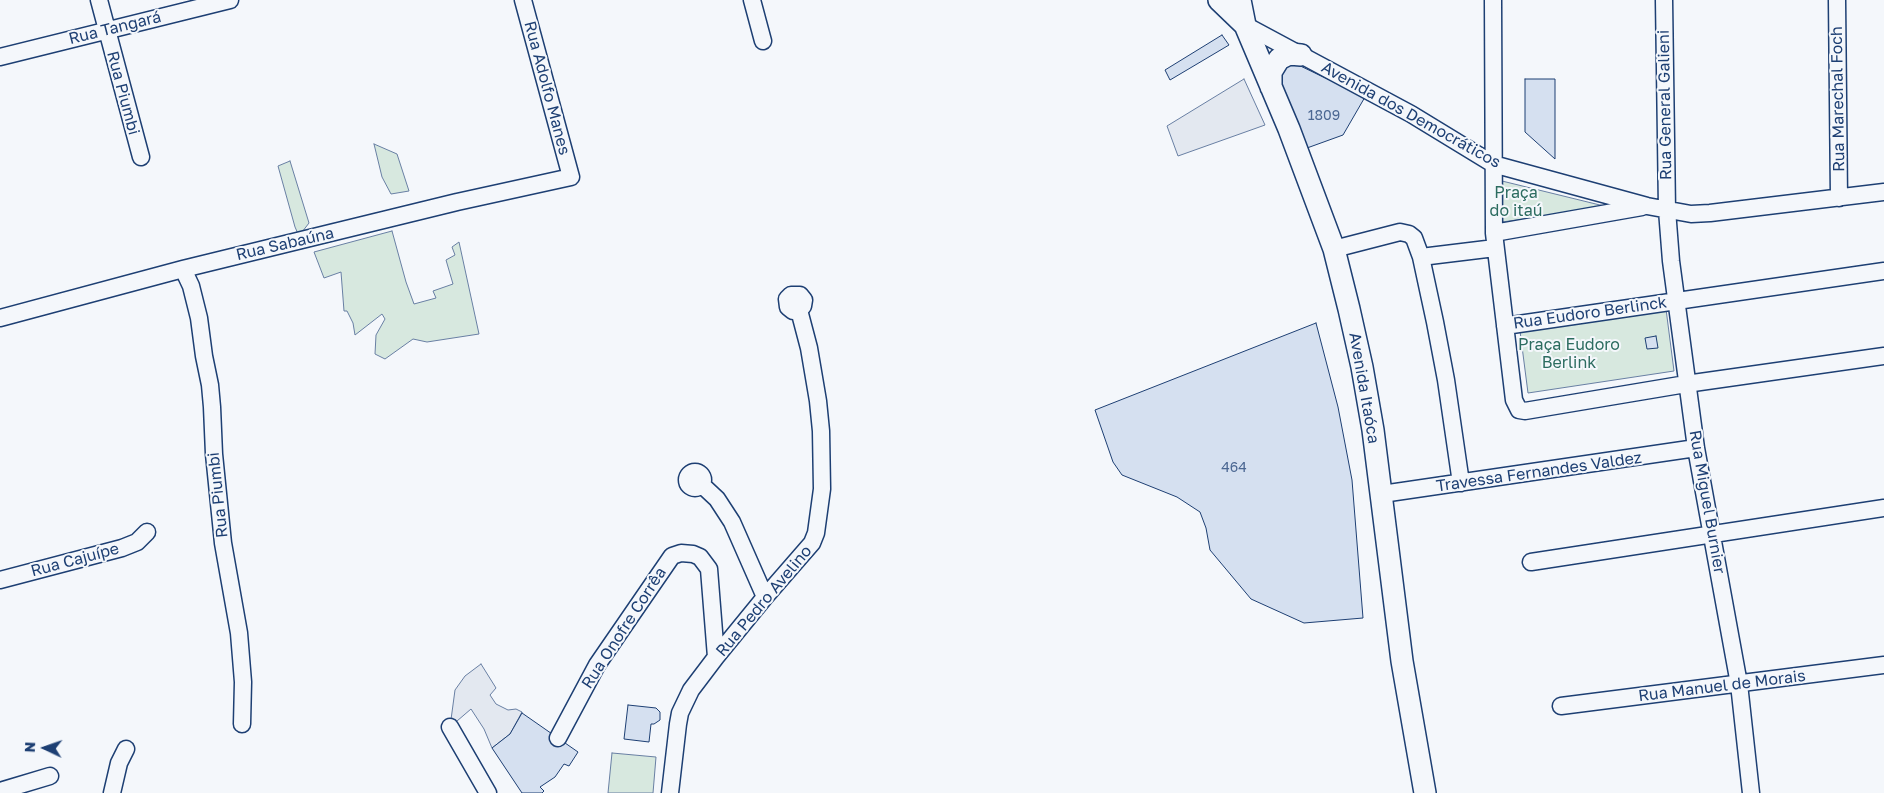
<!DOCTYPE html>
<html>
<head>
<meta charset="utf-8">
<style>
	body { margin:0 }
	#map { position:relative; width:1884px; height:793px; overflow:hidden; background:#f4f7fb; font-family:"Golos Text",sans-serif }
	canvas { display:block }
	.north { position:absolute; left:20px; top:723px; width:50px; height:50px; -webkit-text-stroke:4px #f4f7fb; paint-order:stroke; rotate:273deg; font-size:14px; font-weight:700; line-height:20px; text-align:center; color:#1d3f73 }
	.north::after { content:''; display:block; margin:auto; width:18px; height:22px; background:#1d3f73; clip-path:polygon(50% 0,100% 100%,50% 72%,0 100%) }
</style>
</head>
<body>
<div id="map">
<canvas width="1884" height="793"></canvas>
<div class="north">N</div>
</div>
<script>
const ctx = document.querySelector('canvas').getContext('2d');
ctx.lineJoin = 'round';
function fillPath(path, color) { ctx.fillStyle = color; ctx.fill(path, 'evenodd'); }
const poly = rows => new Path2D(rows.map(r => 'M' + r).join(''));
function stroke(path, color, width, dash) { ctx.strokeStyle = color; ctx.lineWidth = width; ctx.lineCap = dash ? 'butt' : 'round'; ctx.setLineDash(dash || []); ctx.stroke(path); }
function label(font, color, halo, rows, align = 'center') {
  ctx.font = font + ' "Golos Text",sans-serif'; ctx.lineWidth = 4; ctx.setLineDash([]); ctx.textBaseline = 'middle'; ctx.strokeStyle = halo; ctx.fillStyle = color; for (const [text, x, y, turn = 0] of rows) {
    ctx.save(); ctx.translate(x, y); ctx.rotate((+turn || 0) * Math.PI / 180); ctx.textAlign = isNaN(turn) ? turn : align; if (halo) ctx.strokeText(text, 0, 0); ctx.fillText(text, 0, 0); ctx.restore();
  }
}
const green = poly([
	[374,144,397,154,409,191,391,194,382,177,374,144],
	[290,161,309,223,299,236,295,227,278,166,290,161],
	[1502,181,1604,206,1604,208,1502,222,1502,181],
	[392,231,406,282,414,304,436,298,433,291,453,284,446,260,455,255,452,247,459,242,479,334,427,342,413,339,385,359,375,354,376,335,385,319,382,314,355,335,353,323,347,311,344,311,341,272,324,278,314,252,392,231],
	[1666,309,1674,371,1528,393,1520,331,1666,309],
	[612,753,656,757,653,793,608,793,612,753]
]);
fillPath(green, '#d7e8df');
stroke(green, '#687fa3', 1);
const parking = poly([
	[1244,79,1265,125,1178,156,1167,126,1244,79],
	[481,664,496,688,490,695,496,704,508,710,516,709,522,712,510,734,492,748,484,729,471,709,450,727,455,690,465,676,481,664]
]);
fillPath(parking, '#e3e8f0');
stroke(parking, '#687fa3', 1);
const building = poly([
	[1222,35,1229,45,1170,80,1165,70,1222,35],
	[1290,61,1365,97,1343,135,1307,148,1280,80,1281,67,1290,61],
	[1525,79,1555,79,1555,159,1525,132,1525,79],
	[1316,323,1338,407,1352,480,1363,618,1304,623,1251,599,1210,550,1206,528,1200,512,1177,497,1122,475,1113,462,1095,410,1316,323],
	[1656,336,1658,348,1647,349,1645,338,1656,336],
	[628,705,656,708,660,712,660,720,654,724,651,724,649,742,624,739,628,705],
	[522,713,578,752,569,766,564,764,555,777,540,787,544,791,542,793,522,793,492,748,510,734,522,713]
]);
fillPath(building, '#d5e0f0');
stroke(building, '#1d3f73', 1);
const minor = poly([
	[99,0,141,157],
	[752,0,763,41],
	[1493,0,1494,233,1514,400,1519,410,1525,411,1686,384,1884,356],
	[1664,0,1667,210,1671,261,1696,448,1739,684,1751,793],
	[1837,0,1839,198],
	[1245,25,1411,114,1493,164,1647,206,1691,214,1710,213,1884,192],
	[0,57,230,0],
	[1494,233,1642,207],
	[1334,249,1400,232,1409,234,1414,238,1421,257,1435,322,1446,380,1461,483],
	[1421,257,1495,248],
	[183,269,191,286,199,318,204,356,210,385,212,407,214,454,223,543,239,633,243,682,242,724],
	[0,318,183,269,457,202,571,177,523,0],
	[1505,326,1884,271],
	'687 480a8 8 0 1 1 16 0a8 8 0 1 1-16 0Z',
	[702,485,717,499,732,522,765,597],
	[1382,494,1696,448],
	[1531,562,1884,508],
	[0,580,122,548,137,542,147,532],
	[1561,706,1884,665],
	[450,727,488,793],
	[558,738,597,665,672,556,681,553,693,554,700,557,709,569,716,657],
	[0,791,50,776],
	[112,793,119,763,126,749],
	[670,793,678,724,680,713,691,690,716,657,765,597,812,543,816,533,822,489,821,431,818,401,809,348,799,310,803,306,804,300,800,295,791,295,787,299,788,307,793,311,799,310]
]);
const major = poly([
	[1219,0,1245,25],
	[1240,0,1245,25,1289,129,1334,249,1349,309,1362,367,1373,430,1402,661,1425,793],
	[1271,87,1271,72,1279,59,1289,54,1301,55]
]);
stroke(minor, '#1d3f73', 19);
stroke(major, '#1d3f73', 24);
stroke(minor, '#f4f7fb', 16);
stroke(major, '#f4f7fb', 21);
label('14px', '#4b6792', null, [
	["1809",1324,116],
	["464",1234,468]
]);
label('16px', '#1d3f73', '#f4f7fb', [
	["Rua Tangará",115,28,-14],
	["Rua Adolfo Manes",547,88,75],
	["Rua Piumbi",123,93,75],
	["Rua Marechal Foch",1838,99,-91],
	["Rua General Galieni",1665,105,-91],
	["Avenida dos Democráticos",1411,115,29],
	["Rua Sabaúna",285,244,-13],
	["Rua Eudoro Berlinck",1590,313,-8],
	["Avenida Itaóca",1364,388,80],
	["Travessa Fernandes Valdez",1539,472,-8],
	["Rua Piumbi",218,495,-96],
	["Rua Miguel Burnier",1707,502,80],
	["Rua Cajuípe",75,560,-15],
	["Rua Pedro Avelino",764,601,-50],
	["Rua Onofre Corrêa",624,628,-57],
	["Rua Manuel de Morais",1722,686,-7]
]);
label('16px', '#2c6c60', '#f4f7fb', [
	["Praça",1516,193],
	["do itaú",1516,211],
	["Praça Eudoro",1569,345],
	["Berlink",1569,363]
]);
</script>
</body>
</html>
